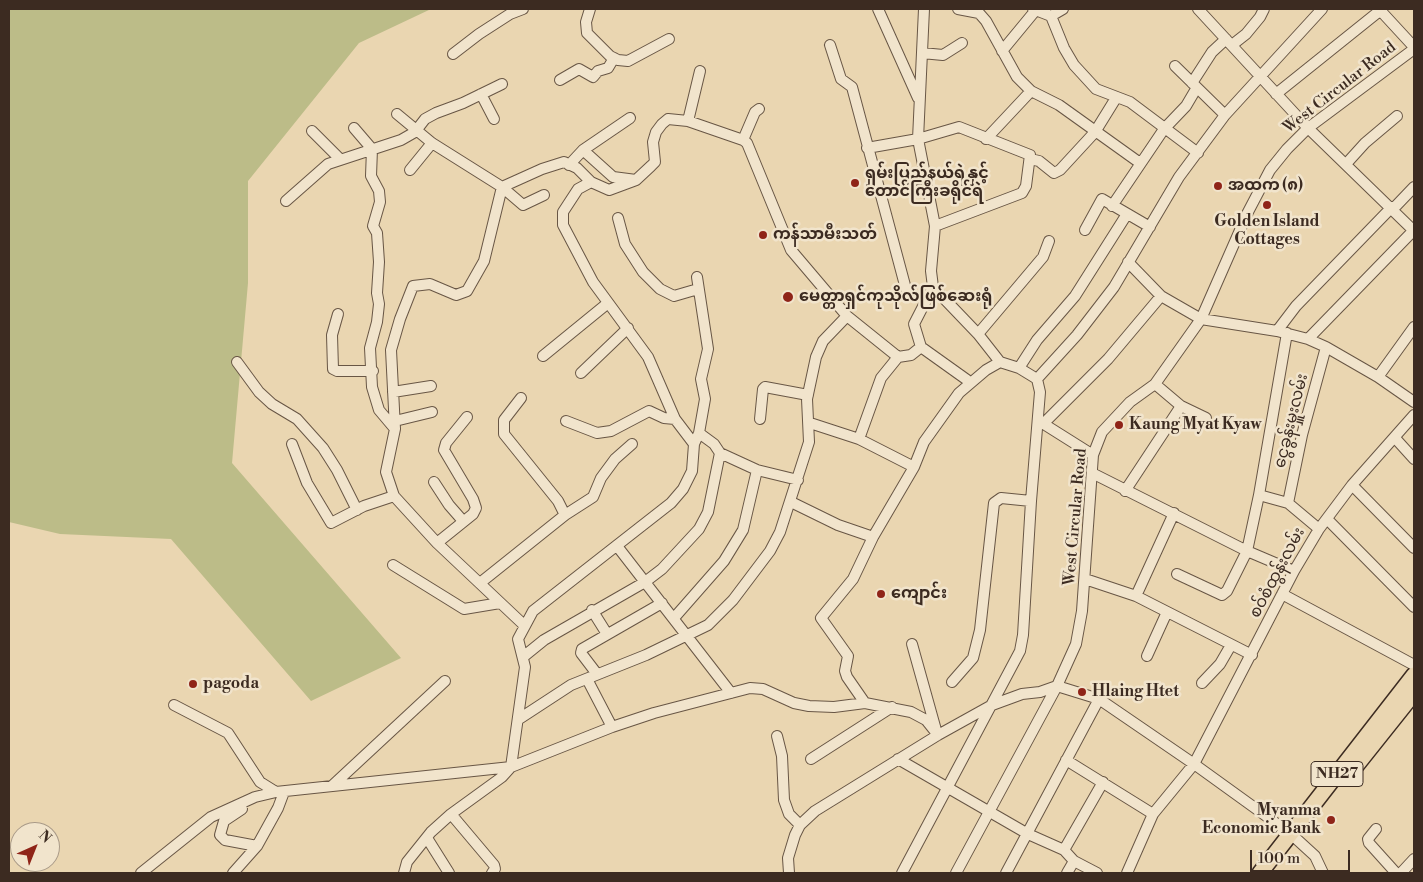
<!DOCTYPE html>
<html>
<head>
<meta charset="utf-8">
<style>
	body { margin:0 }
	#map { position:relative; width:1423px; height:882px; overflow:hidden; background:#ead6b1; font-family:"Libre Bodoni",serif }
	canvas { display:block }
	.frame { position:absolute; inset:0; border:10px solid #3c2b21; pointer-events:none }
	.north { position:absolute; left:10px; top:822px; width:50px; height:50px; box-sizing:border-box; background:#f1e4cc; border:1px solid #a99a88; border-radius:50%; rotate:44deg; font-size:14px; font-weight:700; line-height:20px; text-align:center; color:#3c2b21 }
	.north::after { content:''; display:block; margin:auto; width:18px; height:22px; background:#8f2418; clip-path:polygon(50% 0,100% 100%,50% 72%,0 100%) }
	.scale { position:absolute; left:1250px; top:850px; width:100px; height:22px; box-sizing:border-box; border:2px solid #3c2b21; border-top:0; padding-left:6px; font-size:15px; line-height:18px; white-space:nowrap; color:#3c2b21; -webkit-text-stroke:4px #f1e4cc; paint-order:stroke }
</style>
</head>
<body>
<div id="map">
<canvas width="1423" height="882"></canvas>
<div class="frame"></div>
<div class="north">N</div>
<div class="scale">100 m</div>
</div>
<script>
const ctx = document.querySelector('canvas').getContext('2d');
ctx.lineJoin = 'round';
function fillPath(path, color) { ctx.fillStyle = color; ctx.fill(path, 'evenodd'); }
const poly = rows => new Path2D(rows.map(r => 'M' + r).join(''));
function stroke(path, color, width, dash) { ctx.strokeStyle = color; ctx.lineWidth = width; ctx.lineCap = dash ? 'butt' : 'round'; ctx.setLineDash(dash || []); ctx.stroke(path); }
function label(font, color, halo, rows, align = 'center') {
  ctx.font = font + ' "Libre Bodoni","Noto Sans Myanmar",serif'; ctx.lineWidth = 5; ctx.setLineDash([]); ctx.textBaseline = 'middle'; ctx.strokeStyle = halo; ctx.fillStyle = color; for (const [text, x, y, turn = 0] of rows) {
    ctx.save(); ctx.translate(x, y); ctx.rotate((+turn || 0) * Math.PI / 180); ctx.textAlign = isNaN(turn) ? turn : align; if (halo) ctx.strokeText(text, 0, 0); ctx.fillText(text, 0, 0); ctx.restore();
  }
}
fillPath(poly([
	[9,9,431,9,359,43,248,181,248,283,232,463,401,658,311,701,171,539,60,534,9,522]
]), '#bcbc88');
const minor = poly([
	[590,9,586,22,587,33,610,56,618,60,628,61,669,39],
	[878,9,918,98],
	[958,9,979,13,986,21,1017,77,1031,91,1059,105,1140,163],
	[1033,9,1051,16,1063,9],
	[1198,9,1308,128,1414,231],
	[1379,9,1414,47],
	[1051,16,1064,48,1074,65,1096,89,1130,102,1198,153],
	[830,45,841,79,852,87,906,289],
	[1232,45,1246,34,1260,17,1264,9],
	[1002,51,1035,11],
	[922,53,943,55,962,43],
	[453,54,479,34,510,14,523,9],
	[1175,66,1225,115],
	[560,80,579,69,593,77,598,71,608,68,614,58],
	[1192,83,1212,52,1226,39],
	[481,94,494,119],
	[1276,94,1382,9],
	[397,114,432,143,502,187,542,169,564,162,577,168,591,182,609,190,636,180,651,166,655,162,653,142,656,132,662,124,668,119,688,121,743,140,747,143,791,250,847,316,898,357,911,355,921,347,914,324,933,287],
	[688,121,700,71],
	[354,128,372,149,371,176,379,191,380,202,373,226,377,233,379,262,377,293,379,304,377,322,370,348,372,387,379,410,395,429],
	[312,131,340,159],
	[986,139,1031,91],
	[743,140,755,112,759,109],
	[867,148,918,139,959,127,1030,155,1026,186,1022,193,935,226],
	[583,150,613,177,636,180],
	[1030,159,1039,161,1054,173,1060,170,1095,132,1116,98],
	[1346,164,1365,143,1397,116],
	[569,165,583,150,630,118],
	[410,170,432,143],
	[591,182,578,189,563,212,563,225,593,282,648,357,675,419,694,444],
	[286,201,328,164,401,140,415,132,425,119,436,113,463,103,502,84],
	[1112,206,1164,129,1186,106,1196,89],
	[1393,209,1414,187],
	[618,218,625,244,643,272,660,289,674,296,698,289],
	[1085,230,1102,199,1150,227],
	[1128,262,1161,296,1201,319,1277,331,1308,339,1326,347,1378,377,1414,402],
	[338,314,332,335,333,369,337,371,373,371],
	[1277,331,1296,306,1392,207],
	[978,334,1043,257,1049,241],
	[1308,339,1414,230],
	[921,347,970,382],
	[543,356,608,303],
	[237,362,259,392,272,404,297,419,323,448,337,470,357,510],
	[1019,368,1037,340,1075,296,1127,214],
	[581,373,628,328],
	[1378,377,1414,327],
	[1037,379,1077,335,1114,287,1179,177,1225,115,1322,9],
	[1155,384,1181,406,1206,418],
	[393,392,431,386],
	[760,419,763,389,765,387,808,395],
	[395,421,432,412],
	[566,421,597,433,611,431,649,411,664,418,675,419],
	[1039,421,1093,455],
	[810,423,859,439,914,467],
	[1043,424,1108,359,1161,296],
	[699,433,714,444,720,453,757,470,798,480],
	[1395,438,1414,459],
	[859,439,881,378,898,357],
	[292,444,307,483,331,523,364,506,394,496],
	[1092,473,1247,551,1294,571],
	[434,482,449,505,463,521],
	[1352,485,1414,548],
	[1125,491,1181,406],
	[1259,495,1288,503,1319,529],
	[791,502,838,525,873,537],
	[1288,503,1302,435,1326,347],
	[565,515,593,497,601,478,615,459,632,444],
	[1327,519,1414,607],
	[437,543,473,514,476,508,473,499,444,450,446,443,467,417],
	[617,546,731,693],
	[393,565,464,609,500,603],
	[1177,574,1222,595,1227,591,1247,551,1259,495,1287,333],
	[1085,579,1136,596,1252,655],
	[480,583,565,515,558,501,504,434,504,420,521,398],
	[1282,594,1414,665],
	[1136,596,1174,513],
	[592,610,607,634],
	[674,618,724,561,743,530,757,470],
	[525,626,437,543,394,496,386,472,395,429,391,350,400,319,413,286,430,284,456,295,467,291,484,261,502,187,523,205,544,195],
	[912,644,936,730],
	[1147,656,1167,612],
	[523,657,544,640,645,582,662,569,699,529,708,512,720,453],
	[597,674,581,653,582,649,662,603],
	[587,679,612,727],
	[952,682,973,658,980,630,994,503,1001,498,1031,501],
	[1202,683,1220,664,1231,645],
	[865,703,847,677,845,671,848,656,821,618,853,579,873,537,914,467,924,442,959,393,986,370,1000,362],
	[174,705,228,733,260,782,276,792],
	[519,719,571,685,646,655,708,625,733,600,770,551,780,532,809,442,807,399,816,357,823,341,847,316],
	[777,736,782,756,784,800,789,814,800,825],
	[811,759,892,707],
	[898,759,1028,834,1064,850,1074,861,1097,873],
	[1066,760,1153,814],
	[332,786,445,681],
	[242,809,224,821,220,835,225,840,257,846],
	[451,814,494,865,495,869,492,873],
	[1376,829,1368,839,1369,843,1396,873],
	[427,838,449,873],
	[1064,850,1103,782],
	[141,873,211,817,255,797,276,792,511,767,612,727,654,713,750,688,763,689,794,703,809,706,834,707,865,703,911,712,926,720,938,735],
	[233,873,257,846,278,808,284,792],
	[404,873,407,862,431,832,451,814,502,777,511,767,525,667,518,639,533,611,671,503,683,489,692,471,694,444,699,433,705,399,701,379,708,349,697,277],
	[789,873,788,858,795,835,800,825,815,811,938,735,992,705,1022,694,1040,692,1057,686,1099,699,1194,764,1291,834,1315,856,1323,873],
	[902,873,1020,651,1023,635,1031,501,1040,392,1037,379,1019,368,1000,362,978,334,933,287,931,271,935,226,918,139,924,9],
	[956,873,1057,686,1076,644,1082,611,1093,455,1102,432,1130,402,1155,384,1201,319,1248,212,1270,170,1287,149,1308,128,1414,49],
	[1006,873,1099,699],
	[1067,873,1074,861],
	[1127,873,1153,814,1194,764,1294,571,1319,529,1352,485,1414,415],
	[1401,873,1414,859]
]);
const highway = poly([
	[1355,767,1414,693],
	[1260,873,1414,675]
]);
stroke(minor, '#685645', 12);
stroke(highway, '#3c2b21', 18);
stroke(minor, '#f1e4cc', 10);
stroke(highway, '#ead6b1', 15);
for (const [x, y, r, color] of [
	[855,183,5,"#8f2418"],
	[1218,186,5,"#8f2418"],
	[1267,205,5,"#8f2418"],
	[763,235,5,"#8f2418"],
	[788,297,6,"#8f2418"],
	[1119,425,5,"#8f2418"],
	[881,594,5,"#8f2418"],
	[193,684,5,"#8f2418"],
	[1082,692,5,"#8f2418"],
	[1331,820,5,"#8f2418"]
]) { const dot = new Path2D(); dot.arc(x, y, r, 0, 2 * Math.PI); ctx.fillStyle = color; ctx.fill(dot); stroke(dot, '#f1e4cc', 2); }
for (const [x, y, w] of [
	[1337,774,52]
]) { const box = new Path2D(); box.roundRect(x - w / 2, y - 12.5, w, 25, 4); ctx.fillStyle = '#f1e4cc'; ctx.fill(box); stroke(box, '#3c2b21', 1); }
label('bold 15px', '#3c2b21', null, [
	["NH27",1337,774]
]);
label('16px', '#3c2b21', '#f1e4cc', [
	["West Circular Road",1340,88,-38],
	["ငွေခွန်းမှူးလမ်း",1292,421,-76],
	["West Circular Road",1076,517,-85],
	["စဝ်စံထွန်းလမ်း",1278,573,-62]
]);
label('bold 16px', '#3c2b21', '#f1e4cc', [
	["ရှမ်းပြည်နယ်ရဲ နှင့်",865,174],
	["တောင်ကြီးခရိုင်ရဲ",865,192],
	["အထက (၈)",1228,186],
	["Golden Island",1267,222,"center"],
	["Cottages",1267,240,"center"],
	["ကန်သာမီးသတ်",773,235],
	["မေတ္တာရှင်ကုသိုလ်ဖြစ်ဆေးရုံ",799,297],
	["Kaung Myat Kyaw",1129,425],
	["ကျောင်း",891,594],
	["pagoda",203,684],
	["Hlaing Htet",1092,692],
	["Myanma",1321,811,"right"],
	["Economic Bank",1321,829,"right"]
], 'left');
</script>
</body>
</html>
